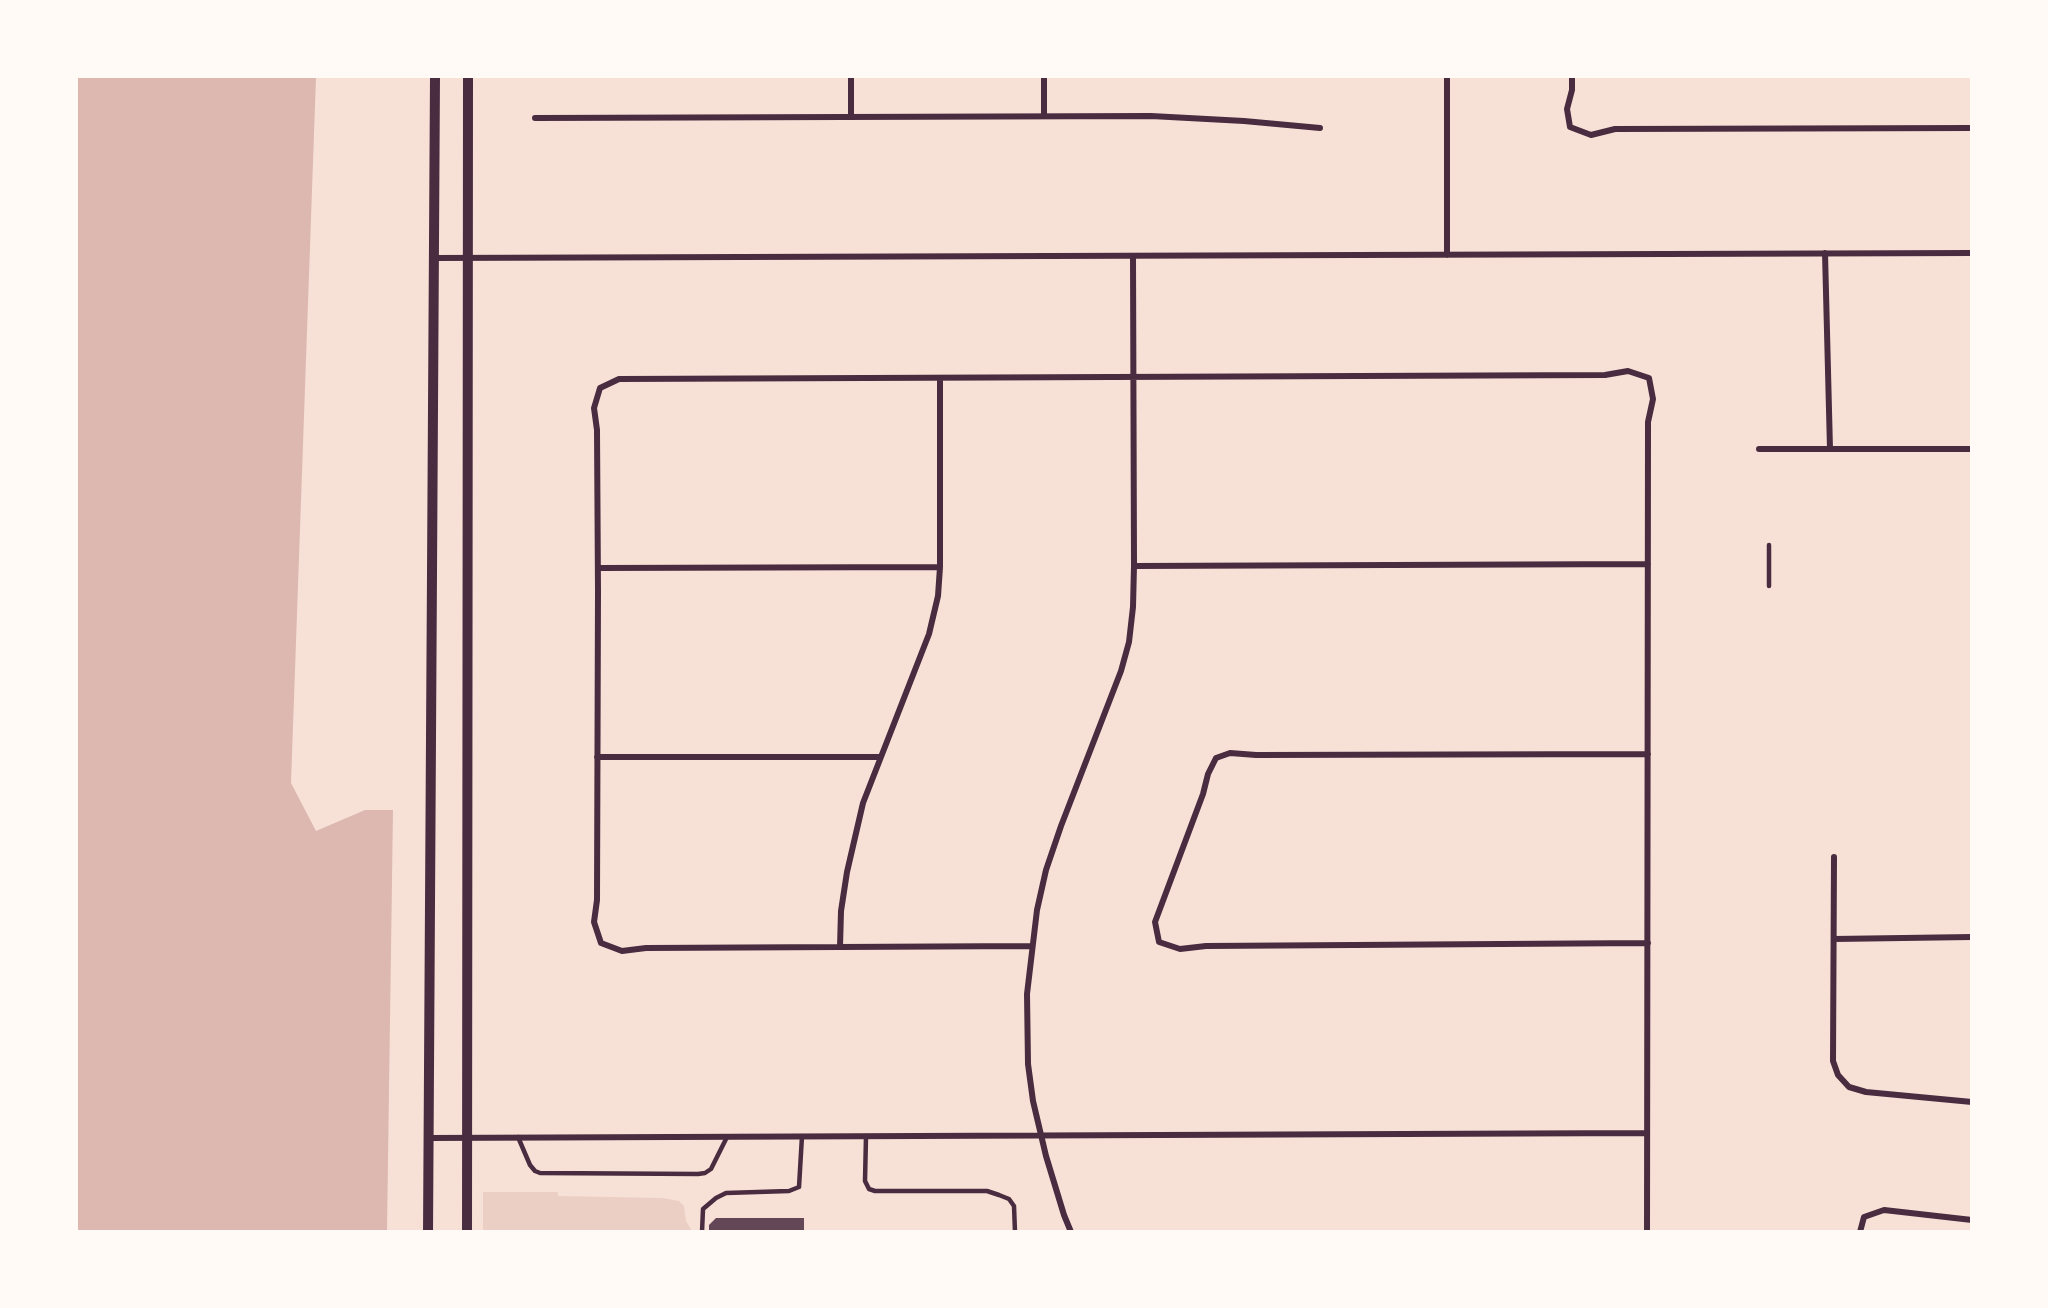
<!DOCTYPE html>
<html>
<head>
<meta charset="utf-8">
<style>
	body { margin:0 }
	#map { position:relative; width:2048px; height:1308px; overflow:hidden; background:#f7e1d7; font-family:Inter,sans-serif }
	canvas { display:block }
	.frame { position:absolute; inset:0; border:78px solid #fffaf5; pointer-events:none }
</style>
</head>
<body>
<div id="map">
<canvas width="2048" height="1308"></canvas>
<div class="frame"></div>
</div>
<script>
const ctx = document.querySelector('canvas').getContext('2d');
ctx.lineJoin = 'round';
function fillPath(path, color) { ctx.fillStyle = color; ctx.fill(path, 'evenodd'); }
const poly = rows => new Path2D(rows.map(r => 'M' + r).join(''));
function stroke(path, color, width, dash) { ctx.strokeStyle = color; ctx.lineWidth = width; ctx.lineCap = dash ? 'butt' : 'round'; ctx.setLineDash(dash || []); ctx.stroke(path); }
fillPath(poly([
	[483,1192,558,1192,558,1196,663,1198,679,1201,684,1206,686,1221,692,1231,483,1231]
]), '#ebcfc5');
fillPath(poly([
	[76,77,316,77,291,783,316,831,365,810,393,810,387,1231,77,1231]
]), '#dcb8b0');
fillPath(poly([
	[716,1218,804,1218,804,1232,709,1232,709,1225]
]), '#644757');
stroke(poly([
	[1769,586,1769,545],
	[866,1136,865,1181,869,1189,875,1191,987,1191,999,1195,1009,1199,1014,1206,1015,1232],
	[518,1137,530,1165,535,1171,540,1173,698,1174,705,1173,711,1169,727,1137],
	[702,1232,703,1209,716,1198,726,1193,789,1191,799,1187,802,1136]
]), '#4a2c40', 4.5);
stroke(poly([
	[851,76,851,117],
	[1044,76,1044,116],
	[1447,76,1447,255],
	[1572,76,1572,90,1567,109,1570,127,1591,135,1615,129,1972,128],
	[535,118,1151,116,1244,121,1320,128],
	[1825,253,1830,449],
	[434,258,1972,253],
	[1759,449,1972,449],
	[1134,566,1648,564],
	[598,568,940,567],
	[597,757,880,757],
	[1834,857,1833,1061,1838,1075,1849,1087,1866,1092,1972,1102],
	[1834,939,1972,937],
	[1648,943,1206,946,1180,949,1159,942,1155,922,1203,794,1208,774,1216,758,1230,753,1256,755,1648,754],
	[1032,946,646,948,622,951,601,943,594,922,597,900,598,591,597,430,594,408,600,388,619,379,1605,375,1628,371,1649,378,1653,399,1648,422,1647,1232],
	[840,947,841,911,847,872,863,803,929,634,938,596,940,567,940,378],
	[429,1138,1647,1133],
	[1071,1232,1064,1215,1046,1156,1033,1101,1028,1064,1027,994,1037,910,1046,870,1061,826,1121,671,1129,642,1133,607,1134,566,1133,256],
	[1860,1232,1864,1217,1884,1210,1972,1220]
]), '#4a2c40', 6);
stroke(poly([
	[428,1232,435,76],
	[467,1232,468,76]
]), '#4a2c40', 10);
</script>
</body>
</html>
